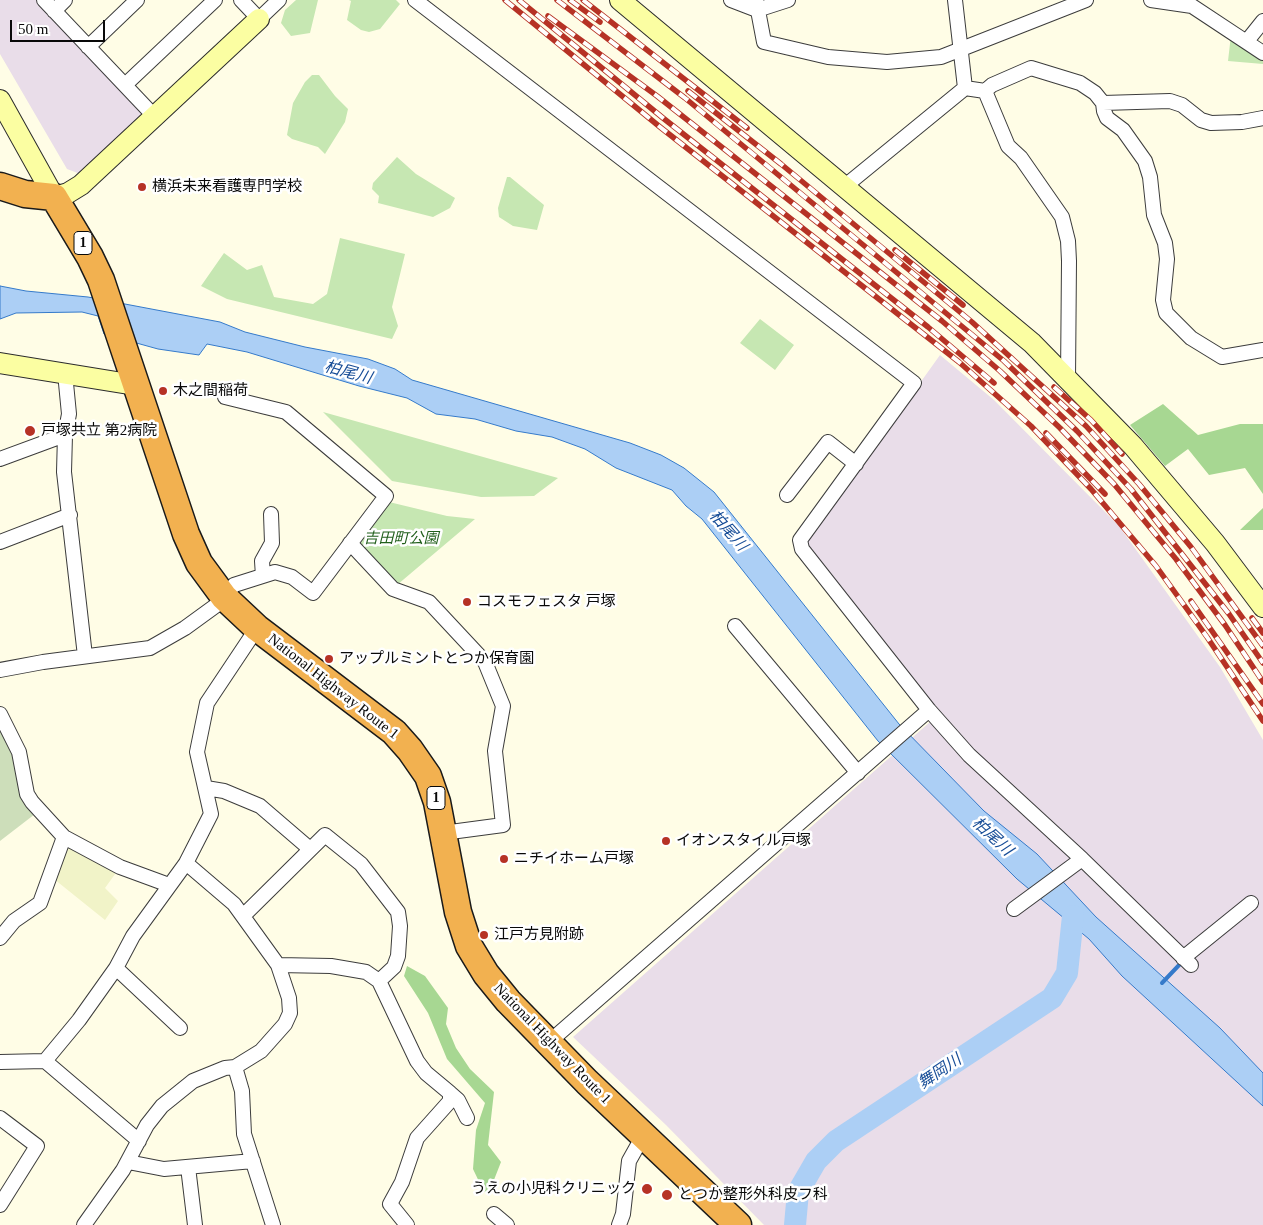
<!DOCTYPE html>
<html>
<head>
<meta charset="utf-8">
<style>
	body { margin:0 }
	#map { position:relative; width:1263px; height:1225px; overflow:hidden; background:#fffde6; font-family:"Times New Roman",serif }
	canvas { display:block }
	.scale { position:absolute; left:10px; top:20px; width:95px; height:22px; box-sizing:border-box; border:2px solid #090909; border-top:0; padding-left:6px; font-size:15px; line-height:18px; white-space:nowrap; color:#090909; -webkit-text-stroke:4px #fff; paint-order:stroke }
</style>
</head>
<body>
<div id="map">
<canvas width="1263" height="1225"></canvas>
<div class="scale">50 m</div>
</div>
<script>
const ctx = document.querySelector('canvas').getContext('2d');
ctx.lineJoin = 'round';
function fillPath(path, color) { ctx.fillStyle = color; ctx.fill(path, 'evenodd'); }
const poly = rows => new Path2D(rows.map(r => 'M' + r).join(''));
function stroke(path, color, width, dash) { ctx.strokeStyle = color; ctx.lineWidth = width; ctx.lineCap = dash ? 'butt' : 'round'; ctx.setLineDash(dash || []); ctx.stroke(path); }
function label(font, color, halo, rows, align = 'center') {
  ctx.font = font + ' "Times New Roman","Noto Sans JP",serif'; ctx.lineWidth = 5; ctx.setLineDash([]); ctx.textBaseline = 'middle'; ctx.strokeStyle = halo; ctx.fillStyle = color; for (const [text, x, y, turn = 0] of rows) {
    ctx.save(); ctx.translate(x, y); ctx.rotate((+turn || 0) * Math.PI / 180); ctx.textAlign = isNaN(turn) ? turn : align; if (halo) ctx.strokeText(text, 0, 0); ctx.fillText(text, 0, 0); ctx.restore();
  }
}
fillPath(poly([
	[0,0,39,0,147,114,83,175,67,169,0,54],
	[940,355,994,400,1119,526,1220,667,1263,740,1263,1225,764,1225,666,1125,573,1037,939,714,807,546,807,541]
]), '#e9dde9');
fillPath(poly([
	[66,841,118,870,105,888,118,901,105,920,54,879]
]), '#f1f3c8');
fillPath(poly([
	[296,0,318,0,310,33,291,36,281,23,285,10],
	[349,0,396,0,400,4,380,29,369,32,361,30,347,20,351,1],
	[1231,35,1263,58,1263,64,1228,61],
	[312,75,319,75,335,96,348,109,345,122,325,154,318,147,292,139,287,135,293,103,305,82],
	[397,157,416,174,455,198,450,208,433,217,378,203,379,196,372,189,373,183],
	[507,177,510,177,544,205,537,230,513,226,499,217,498,208],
	[340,238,405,254,392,307,398,326,392,339,227,299,201,286,224,253,247,270,262,265,274,297,313,304,327,294],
	[760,319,794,345,775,370,740,343],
	[323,412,558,478,534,496,481,497,392,481],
	[389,502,447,516,475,519,397,585,355,542]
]), '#c6e7b2');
fillPath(poly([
	[1163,404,1198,435,1240,424,1263,424,1263,494,1245,468,1209,475,1188,449,1165,466,1130,425],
	[1263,508,1263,530,1240,530],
	[407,966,425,976,448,1008,446,1024,456,1048,470,1069,494,1092,488,1145,501,1162,490,1190,484,1192,473,1169,476,1130,485,1103,447,1059,428,1013,404,976]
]), '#a7d792');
fillPath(poly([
	[0,728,12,747,35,814,0,841]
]), '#cddeba');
const water = poly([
	[0,286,26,291,88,297,220,322,245,332,305,347,368,359,395,369,412,380,630,443,661,455,684,468,714,492,899,724,984,811,1037,854,1096,917,1220,1028,1263,1073,1263,1106,1122,976,1089,939,1017,879,878,741,702,519,686,506,672,490,616,468,585,449,552,437,516,431,475,419,436,414,407,398,359,386,247,352,207,344,199,355,158,349,104,334,98,316,82,312,16,313,0,319,0,286]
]);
fillPath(water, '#accff5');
stroke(water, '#357aca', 1);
stroke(poly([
	[1162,983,1181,963]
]), '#357aca', 4);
stroke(poly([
	[795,1225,798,1192,816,1161,836,1141,1052,998,1067,973,1073,916]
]), '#accff5', 22);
const street = poly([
	[44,0,155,117],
	[241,0,259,19,279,0],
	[415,0,914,383,800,540,802,549,929,710,969,755,1082,859,1191,965],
	[731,0,757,10,788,0],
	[756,0,764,42,828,57,887,62,941,57,1086,0],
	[955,0,965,88],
	[1151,0,1192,6,1263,53],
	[54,11,65,0],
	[1247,41,1263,21],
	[88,47,137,0],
	[125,85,215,0],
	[985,91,992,85,1031,68,1080,83,1095,93,1103,103,1104,111,1107,118,1123,130,1145,161,1150,177,1154,215,1165,243,1167,259,1163,300,1166,313,1191,338,1222,357,1263,350],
	[1103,103,1170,101,1182,105,1201,120,1211,123,1242,122,1263,118],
	[844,187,965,88,985,91,1008,146,1021,158,1062,217,1068,241,1069,261,1068,379],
	[65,373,69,414,65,435,64,472,85,656],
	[0,459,65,435],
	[787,495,828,442,856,464],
	[0,542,70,515],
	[350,543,393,589,429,602,485,662,503,706,495,751,503,825,443,833],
	[263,576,262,561,272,543,271,514],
	[735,626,858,773],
	[0,670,43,662,150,648,185,628,218,604,234,585,275,572,292,577,313,593,386,496,286,412,225,397],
	[0,714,19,752,27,794,32,802,64,837,120,867,169,885],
	[206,788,224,791,260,806,310,849],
	[1014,909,1082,859],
	[243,916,325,835,361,864,398,912,400,926,398,956,394,967,379,981],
	[0,938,14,921,40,903,64,837],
	[1183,958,1251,903],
	[278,965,331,966,366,972,379,981,417,1061,426,1073,450,1093,450,1101,417,1138,402,1182,390,1204,407,1225],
	[116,968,180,1028],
	[548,1043,929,710],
	[45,1061,139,1141],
	[0,1062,45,1061,79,1020,116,968,133,936,186,863,211,814,197,752,207,703,257,628],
	[235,1067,242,1091,244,1134,273,1225],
	[450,1093,458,1100,467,1118],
	[0,1118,37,1146,0,1205],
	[128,1162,164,1169,253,1161],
	[188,1167,195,1225],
	[494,1214,507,1225],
	[84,1225,123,1170,147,1125,162,1106,193,1081,225,1068,235,1067,261,1051,285,1024,290,1013,289,998,278,965,234,904,186,863],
	[619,1225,623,1214,629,1161,643,1136]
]);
const secondary = poly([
	[620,0,1032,343,1133,446,1215,543,1263,607],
	[0,100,54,197,68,193,81,185,259,19],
	[0,363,135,385]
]);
const highway = poly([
	[0,186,25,194,54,197,90,257,101,280,186,534,199,563,224,597,257,628,394,732,410,750,428,776,437,802,458,912,469,946,486,974,508,1001,587,1082,738,1225]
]);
stroke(street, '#3c3c3c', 16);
stroke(secondary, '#2b2b2b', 22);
stroke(highway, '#1a1a1a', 29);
stroke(street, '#fff', 14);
stroke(secondary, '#fbfea2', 20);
stroke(highway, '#f2b150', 26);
const rail = poly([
	[505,0,660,127,959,362,1031,426,1091,489,1156,566,1207,637,1263,721],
	[519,0,663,118,928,327,994,383],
	[557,0,685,98,1004,361,1077,431,1131,489,1229,614,1263,663],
	[570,0,600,22],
	[583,0,747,128],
	[548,16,657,96,942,321,1000,371,1060,428,1114,484,1176,559,1225,625,1263,682],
	[688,91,781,164,972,322,1086,426,1139,484,1191,547,1263,646],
	[895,250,963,305],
	[1054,387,1091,420,1122,454],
	[1046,433,1105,494],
	[1191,601,1263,704],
	[1252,618,1263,633]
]);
stroke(rail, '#b63225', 5.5);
stroke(rail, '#fff', 4, [11]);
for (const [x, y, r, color] of [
	[142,187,5,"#b63225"],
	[163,391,5,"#b63225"],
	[30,431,6,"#b63225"],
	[467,602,5,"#b63225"],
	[329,659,5,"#b63225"],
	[666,841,5,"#b63225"],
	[504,859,5,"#b63225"],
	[484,935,5,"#b63225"],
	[647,1189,6,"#b63225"],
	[667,1195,6,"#b63225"]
]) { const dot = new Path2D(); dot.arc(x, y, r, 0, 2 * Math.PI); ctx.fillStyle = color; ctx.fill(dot); stroke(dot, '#fff', 2); }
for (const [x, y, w] of [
	[83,243,18],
	[436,798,18]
]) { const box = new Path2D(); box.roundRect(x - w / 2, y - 11.5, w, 23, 4); ctx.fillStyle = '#fff'; ctx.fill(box); stroke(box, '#090909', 1); }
label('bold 14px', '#090909', null, [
	["1",83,243],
	["1",436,798]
]);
label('15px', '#090909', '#fff', [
	["横浜未来看護専門学校",152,187],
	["木之間稲荷",173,391],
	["戸塚共立 第2病院",41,431],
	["コスモフェスタ 戸塚",477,602],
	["アップルミントとつか保育園",339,659],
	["イオンスタイル戸塚",676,841],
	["ニチイホーム戸塚",514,859],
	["江戸方見附跡",494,935],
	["うえの小児科クリニック",636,1189,"right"],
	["とつか整形外科皮フ科",678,1195]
], 'left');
label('italic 15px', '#215f1c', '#fff', [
	["吉田町公園",401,539]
]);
label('15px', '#090909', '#fff', [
	["National Highway Route 1",333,687,38],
	["National Highway Route 1",552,1044,46]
]);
label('italic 16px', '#174d97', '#fff', [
	["柏尾川",348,373,15],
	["柏尾川",728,531,49],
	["柏尾川",992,837,43],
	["舞岡川",940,1072,-34]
]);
</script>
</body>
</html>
